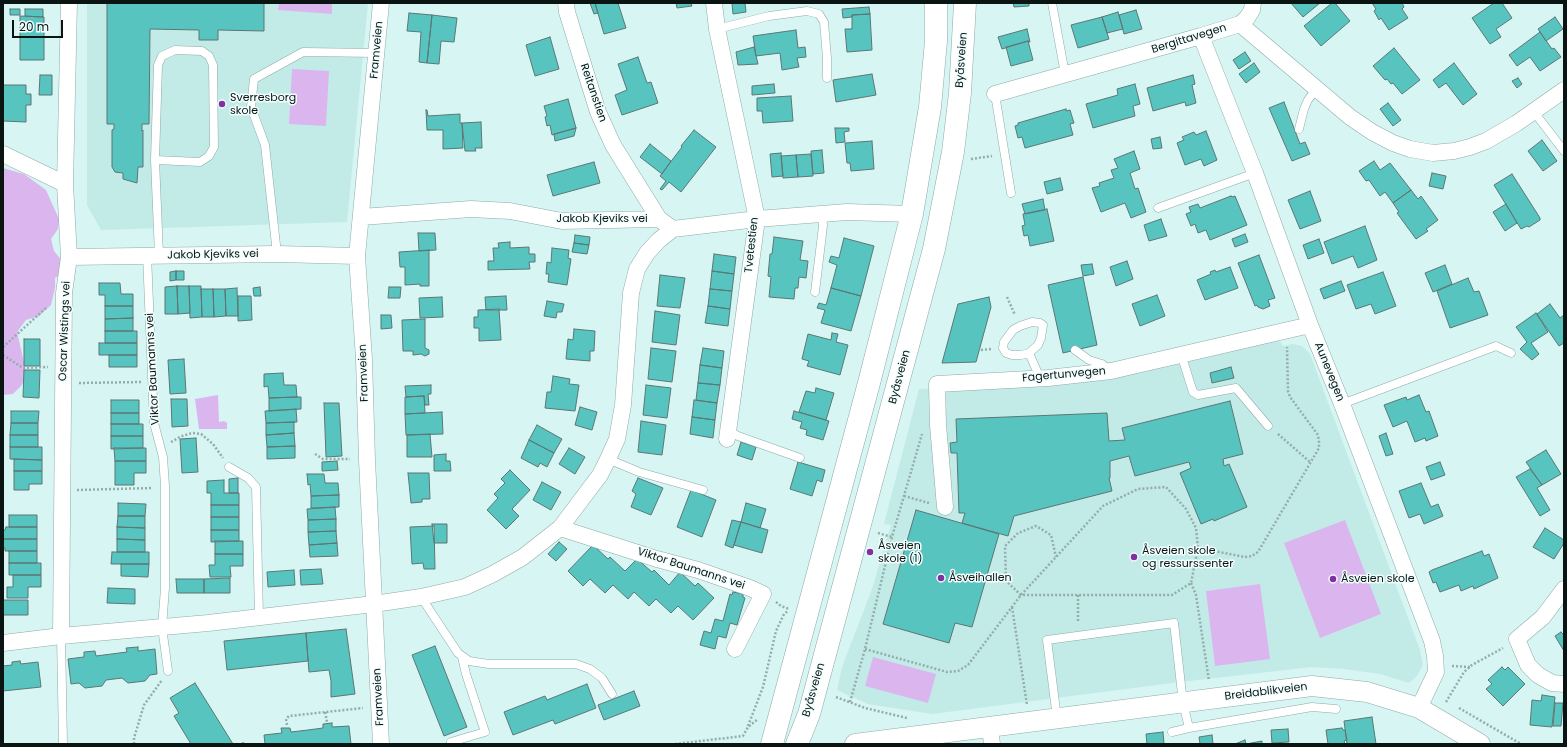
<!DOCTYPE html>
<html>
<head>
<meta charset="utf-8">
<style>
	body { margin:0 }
	#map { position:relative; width:1567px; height:747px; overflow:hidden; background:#d6f5f3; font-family:Poppins,sans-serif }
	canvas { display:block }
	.frame { position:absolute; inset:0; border:4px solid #091413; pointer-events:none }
	.scale { position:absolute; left:12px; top:20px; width:51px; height:18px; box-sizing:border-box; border:2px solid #091413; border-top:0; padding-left:5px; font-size:12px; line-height:14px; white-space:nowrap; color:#091413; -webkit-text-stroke:3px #f1fefd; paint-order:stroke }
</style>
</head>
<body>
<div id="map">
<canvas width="1567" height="747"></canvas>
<div class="frame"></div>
<div class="scale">20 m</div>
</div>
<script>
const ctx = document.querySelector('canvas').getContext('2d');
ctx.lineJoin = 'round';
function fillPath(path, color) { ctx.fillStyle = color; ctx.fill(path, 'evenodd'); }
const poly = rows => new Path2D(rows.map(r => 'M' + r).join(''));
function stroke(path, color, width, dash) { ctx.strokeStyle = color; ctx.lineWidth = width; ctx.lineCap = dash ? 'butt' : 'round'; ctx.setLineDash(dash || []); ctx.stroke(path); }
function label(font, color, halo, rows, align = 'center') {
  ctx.font = font + ' Poppins,sans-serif'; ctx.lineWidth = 3; ctx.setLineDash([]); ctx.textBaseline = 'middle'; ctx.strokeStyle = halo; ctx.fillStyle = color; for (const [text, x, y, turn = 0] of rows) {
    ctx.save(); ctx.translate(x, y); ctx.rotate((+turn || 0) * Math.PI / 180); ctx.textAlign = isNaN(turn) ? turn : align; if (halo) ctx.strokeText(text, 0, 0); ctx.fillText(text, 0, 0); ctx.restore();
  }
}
fillPath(poly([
	[87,3,368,3,347,222,101,230,87,205],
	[1279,340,1283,346,1293,344,1302,346,1310,354,1420,650,1423,665,1417,676,1409,683,1380,674,1344,669,1312,667,1180,682,932,714,868,704,837,690,842,667,872,589,891,525,884,524,919,389,1048,385,1108,378,1184,363]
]), '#c2ebe8');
fillPath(poly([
	[279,3,332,3,332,14,278,10],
	[292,69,329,71,326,126,289,124],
	[3,168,24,174,46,190,59,219,58,229,51,239,54,251,62,261,63,273,55,278,55,288,51,305,39,316,26,320,17,332,27,375,21,386,13,394,3,395],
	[218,395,219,422,224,421,227,423,227,429,199,429,195,399],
	[1345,520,1381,614,1320,638,1284,543],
	[1260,584,1270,659,1215,666,1206,591],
	[873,657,936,674,928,703,865,686]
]), '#dbb6ee');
const building = poly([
	[107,3,264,3,264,31,218,30,218,40,199,40,199,30,150,29,149,124,142,124,142,131,143,130,143,167,138,167,137,183,123,179,123,173,115,172,112,167,112,130,114,129,114,124,107,124,107,3],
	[590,3,595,3,598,13,594,14,590,3],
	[595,3,618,3,626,28,604,34,595,3],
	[676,3,691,3,692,6,677,8,676,3],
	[732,3,745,3,746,12,733,14,732,3],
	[1013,3,1029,3,1029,6,1014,7,1013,3],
	[1291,3,1320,3,1303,17,1291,3],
	[1332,3,1335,3,1350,21,1321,46,1304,26,1332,3],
	[1372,3,1402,3,1404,7,1402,9,1408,18,1389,30,1381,18,1379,20,1374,11,1376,9,1372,3],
	[1494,3,1502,3,1512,18,1496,29,1501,37,1490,44,1472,18,1494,3],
	[869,7,870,14,852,15,852,17,843,18,842,9,869,7],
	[10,9,20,9,20,15,10,15,10,9],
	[25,9,43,9,43,17,25,16,25,9],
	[1136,10,1142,29,1124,34,1119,15,1136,10],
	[1118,12,1123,29,1107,33,1102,17,1118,12],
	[409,13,432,15,427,63,419,62,421,32,407,31,409,13],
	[870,14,872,50,847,52,845,29,852,29,852,15,870,14],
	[432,15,457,18,454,42,441,41,439,64,427,63,432,15],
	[20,16,44,17,44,60,20,60,20,16],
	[1102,17,1109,39,1078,48,1071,25,1102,17],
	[1555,17,1563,29,1546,41,1538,29,1555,17],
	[1027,29,1030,42,1028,42,1028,41,1002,49,998,37,1027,29],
	[796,30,798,48,805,47,806,57,797,58,799,67,782,70,780,53,756,56,753,36,796,30],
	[1540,32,1552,49,1554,48,1561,57,1540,71,1530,57,1517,66,1509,55,1540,32],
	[550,37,559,69,535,76,526,45,550,37],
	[1028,41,1033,60,1011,66,1006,47,1028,41],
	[754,47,758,64,738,65,736,52,754,47],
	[1394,48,1420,80,1402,94,1393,83,1391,84,1387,79,1385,80,1373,66,1394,48],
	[1245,52,1251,61,1239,69,1233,60,1245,52],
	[638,57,647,83,651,82,658,103,622,115,615,95,627,90,618,64,638,57],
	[1254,63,1260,72,1246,83,1239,74,1254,63],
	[1454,63,1477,94,1463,105,1446,83,1439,88,1433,80,1454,63],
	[872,74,876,95,836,102,833,80,872,74],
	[40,75,52,75,52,95,39,95,40,75],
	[1193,75,1195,84,1192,85,1196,103,1186,106,1185,102,1153,111,1147,88,1193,75],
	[1518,78,1522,84,1517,88,1512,81,1518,78],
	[774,84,775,93,752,95,752,86,774,84],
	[1135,84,1140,104,1133,106,1135,116,1093,128,1086,104,1118,95,1117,89,1135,84],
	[3,85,26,85,26,94,31,94,31,105,26,105,26,122,3,121,3,85],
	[791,96,793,121,763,123,762,111,757,111,757,98,791,96],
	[568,99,576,128,552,135,550,125,547,126,545,117,547,116,544,106,568,99],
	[1284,102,1300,144,1305,142,1310,154,1292,161,1269,108,1284,102],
	[1388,103,1401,120,1393,126,1380,109,1388,103],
	[1066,109,1066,111,1070,110,1074,123,1070,124,1073,135,1025,148,1022,137,1018,138,1015,126,1018,125,1018,123,1066,109],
	[426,110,427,110,428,116,460,114,460,123,462,123,463,148,443,149,443,130,427,130,426,110],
	[481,122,482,148,475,148,476,151,465,151,462,123,481,122],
	[576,128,574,136,555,141,554,134,576,128],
	[835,128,849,128,849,131,844,132,845,142,836,143,835,128],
	[694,130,716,147,681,192,669,182,662,190,660,189,666,181,660,176,682,147,681,146,694,130],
	[1206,131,1217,160,1204,166,1201,159,1185,165,1177,143,1184,140,1182,137,1194,132,1196,135,1206,131],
	[1160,137,1162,148,1153,149,1151,139,1160,137],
	[1542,140,1557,161,1543,171,1528,151,1542,140],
	[872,141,874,169,851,171,850,163,847,163,845,143,872,141],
	[650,144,671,161,662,174,640,157,650,144],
	[822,150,824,173,813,174,811,151,822,150],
	[1134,151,1140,169,1130,173,1135,189,1138,188,1146,212,1131,218,1125,203,1101,212,1092,188,1100,186,1099,183,1114,178,1111,170,1118,168,1114,159,1134,151],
	[781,153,783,176,772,177,770,154,781,153],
	[811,154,813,176,798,177,796,155,811,154],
	[796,155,798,177,783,178,781,156,796,155],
	[1374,161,1380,170,1390,163,1411,190,1393,203,1385,192,1380,196,1369,180,1366,181,1359,171,1374,161],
	[594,162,600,183,553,196,547,175,594,162],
	[1432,173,1446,176,1443,189,1429,186,1432,173],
	[1512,174,1540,218,1540,220,1529,227,1527,226,1521,229,1494,185,1512,174],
	[1060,178,1063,190,1047,194,1044,182,1060,178],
	[1411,190,1418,199,1421,196,1438,220,1426,229,1428,231,1416,239,1397,213,1399,212,1393,203,1411,190],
	[1310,191,1321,221,1300,229,1288,200,1310,191],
	[1231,196,1232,197,1235,196,1247,225,1210,240,1206,230,1198,233,1195,224,1191,226,1186,214,1191,212,1189,207,1198,204,1200,208,1231,196],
	[1043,199,1045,210,1025,214,1022,204,1043,199],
	[1506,204,1517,223,1505,231,1493,212,1506,204],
	[1047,209,1054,241,1030,246,1028,235,1024,236,1022,226,1025,225,1023,214,1047,209],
	[1161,219,1167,236,1149,241,1144,225,1161,219],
	[1365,226,1377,260,1358,268,1353,256,1332,264,1324,242,1365,226],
	[418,233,435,233,436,250,419,251,418,233],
	[1245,234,1248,242,1235,247,1232,239,1245,234],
	[575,235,590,237,589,245,574,243,575,235],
	[774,237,803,241,800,260,808,261,806,278,799,277,798,288,795,288,794,299,769,297,771,277,768,276,770,254,772,254,774,237],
	[844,238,874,246,861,296,831,288,837,265,829,262,831,256,839,258,844,238],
	[1319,239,1324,253,1308,259,1303,245,1319,239],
	[510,242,510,248,529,247,529,254,535,254,535,262,529,262,530,269,488,270,488,261,494,261,493,248,499,248,498,243,510,242],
	[574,243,589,245,587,254,572,252,574,243],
	[552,248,569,250,568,258,571,259,567,285,548,282,549,274,546,274,547,262,551,263,552,248],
	[429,250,429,286,420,286,420,284,405,285,405,267,400,267,399,252,429,250],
	[714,254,736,257,734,274,712,271,714,254],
	[1259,255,1275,298,1268,300,1270,306,1263,309,1258,307,1257,305,1255,306,1238,263,1259,255],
	[1127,261,1133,279,1116,286,1110,267,1127,261],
	[1092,264,1094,274,1083,276,1081,265,1092,264],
	[1445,265,1452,284,1433,292,1425,273,1445,265],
	[1230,267,1238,288,1205,300,1197,280,1211,274,1210,272,1215,270,1216,272,1230,267],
	[176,271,184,271,184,280,176,280,176,271],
	[176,271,176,280,170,281,170,272,176,271],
	[712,271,734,274,732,291,710,289,712,271],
	[1383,272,1396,306,1375,314,1371,304,1356,309,1347,285,1383,272],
	[660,275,685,278,680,308,657,306,660,275],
	[1083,277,1097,345,1063,353,1048,285,1083,277],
	[1468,278,1474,292,1479,291,1488,315,1450,328,1437,291,1468,278],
	[1341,281,1345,291,1324,299,1320,289,1341,281],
	[99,283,120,283,121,294,133,294,133,306,105,306,105,295,99,295,99,283],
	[177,286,189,286,190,313,178,314,177,286],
	[177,286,178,314,165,314,165,287,177,286],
	[189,286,201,286,202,317,190,318,189,286],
	[260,287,261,296,254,296,253,288,260,287],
	[389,287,401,287,400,298,388,298,389,287],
	[237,288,238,316,226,316,225,289,237,288],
	[831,288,861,296,851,331,821,323,825,310,817,308,819,303,826,305,831,288],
	[201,289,213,289,214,317,202,317,201,289],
	[213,289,225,289,226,316,214,317,213,289],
	[710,289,732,291,730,309,708,306,710,289],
	[1157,295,1165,316,1140,326,1132,304,1157,295],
	[238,296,251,296,252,320,238,321,238,296],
	[506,296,507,310,486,310,485,297,506,296],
	[442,297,443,317,420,318,419,298,442,297],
	[989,297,991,307,976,362,942,363,958,304,989,297],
	[547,301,564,304,562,312,557,312,556,318,544,316,547,301],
	[1550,304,1560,318,1564,315,1564,343,1559,346,1537,314,1550,304],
	[105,306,133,306,133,318,105,319,105,306],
	[708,306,730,309,728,326,705,323,708,306],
	[499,309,501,340,479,341,479,328,474,328,474,317,478,317,478,310,499,309],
	[655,311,680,315,676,345,652,342,655,311],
	[1536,313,1548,332,1531,343,1539,354,1532,360,1520,349,1527,342,1516,327,1536,313],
	[381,315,391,315,392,328,381,329,381,315],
	[133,318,133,331,105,331,105,319,133,318],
	[425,319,425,348,429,350,429,354,425,356,421,354,413,355,413,351,403,351,402,320,425,319],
	[574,329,595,331,594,351,590,351,590,361,566,359,568,339,573,340,574,329],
	[105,331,137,331,137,343,105,343,105,331],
	[832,333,838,334,836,342,848,345,840,375,807,366,809,361,802,359,808,334,831,340,832,333],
	[24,339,40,339,40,366,24,366,24,339],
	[99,343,137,343,137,355,99,355,99,343],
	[651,348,676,351,672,382,648,379,651,348],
	[703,348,724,351,722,368,700,365,703,348],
	[109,355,137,355,137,367,109,367,109,355],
	[184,359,186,393,170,394,168,360,184,359],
	[700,365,722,368,720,385,698,383,700,365],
	[1231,367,1234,378,1212,383,1210,373,1231,367],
	[24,370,40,370,39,398,23,397,24,370],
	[283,373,284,385,296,385,297,397,269,398,268,386,264,387,264,374,283,373],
	[553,376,570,379,569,384,579,385,575,411,545,408,547,392,551,392,553,376],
	[698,383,720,385,717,403,696,400,698,383],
	[431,385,431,394,428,394,429,405,425,405,424,396,406,397,405,386,431,385],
	[646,385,671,388,667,418,643,415,646,385],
	[816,388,834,393,826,420,799,412,806,391,815,393,816,388],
	[1419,395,1426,412,1429,411,1438,436,1426,441,1425,438,1415,442,1407,421,1393,427,1384,405,1406,397,1407,400,1419,395],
	[424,396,425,413,405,414,405,397,424,396],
	[297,397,301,397,301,409,269,411,269,398,297,397],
	[171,399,187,399,188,426,172,427,171,399],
	[111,400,139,400,139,413,111,413,111,400],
	[694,400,717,403,715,420,692,417,694,400],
	[1230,401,1243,454,1223,459,1224,466,1229,464,1247,507,1214,521,1213,519,1201,524,1180,473,1191,468,1189,462,1135,476,1129,456,1110,461,1110,478,1109,478,1112,491,1014,516,1008,536,962,523,965,513,959,513,957,453,951,453,950,443,957,442,956,419,1107,413,1109,441,1125,440,1122,428,1230,401],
	[324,403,339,403,342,456,326,457,324,403],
	[580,407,597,412,592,430,575,425,580,407],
	[296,409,297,422,266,423,265,411,296,409],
	[11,411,39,411,38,423,11,423,11,411],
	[794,411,829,421,823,440,806,435,807,430,800,428,802,422,792,419,794,411],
	[442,412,443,434,406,435,405,414,442,412],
	[111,413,139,413,139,424,111,424,111,413],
	[692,417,715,420,713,438,690,434,692,417],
	[641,421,666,425,662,455,638,452,641,421],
	[294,422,294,433,266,435,266,423,294,422],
	[11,423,38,423,38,435,10,435,11,423],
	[111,424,143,424,143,436,111,436,111,424],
	[537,425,562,439,554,453,529,440,537,425],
	[294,433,295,446,267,447,266,435,294,433],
	[1386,433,1393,454,1386,456,1379,436,1386,433],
	[430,434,432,457,407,457,407,435,430,434],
	[10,435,38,435,38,447,10,447,10,435],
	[111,436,143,436,143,448,111,449,111,436],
	[196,438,198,472,182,473,180,439,196,438],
	[529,440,554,453,547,467,540,463,538,467,521,458,529,440],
	[741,442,756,447,752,460,737,455,741,442],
	[295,446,295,458,267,459,267,447,295,446],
	[10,447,42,447,42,460,10,459,10,447],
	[114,448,146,448,146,461,115,461,114,448],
	[569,448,585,457,575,474,559,464,569,448],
	[1546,450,1561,474,1542,485,1526,462,1546,450],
	[446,454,446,461,450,461,451,471,434,471,434,455,446,454],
	[14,459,42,460,42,471,14,471,14,459],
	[115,461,146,461,146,473,134,473,134,485,115,485,115,461],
	[337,461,338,470,322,471,322,462,337,461],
	[798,462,825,470,822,482,817,480,812,496,790,489,798,462],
	[1440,462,1445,475,1431,480,1426,467,1440,462],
	[1530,469,1542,485,1537,488,1550,510,1540,516,1516,477,1530,469],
	[510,470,530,490,512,509,519,516,506,529,487,510,498,498,494,494,505,483,501,479,510,470],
	[14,471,42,471,42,484,29,484,29,490,14,490,14,471],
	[408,473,429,473,430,499,422,499,422,502,411,503,408,473],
	[307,474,324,474,325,483,338,483,339,495,311,496,310,484,308,485,307,474],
	[238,478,238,493,229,493,229,479,238,478],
	[638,478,663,488,651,515,631,507,636,494,632,491,638,478],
	[224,480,224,493,239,493,239,505,211,505,211,493,207,493,207,481,224,480],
	[542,482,561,492,551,510,533,500,542,482],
	[1421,483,1431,507,1438,504,1443,516,1424,524,1420,514,1409,518,1399,491,1421,483],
	[691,490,716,500,702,537,677,527,691,490],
	[339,495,339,507,311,508,311,496,339,495],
	[118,503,146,504,145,516,118,516,118,503],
	[746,503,766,509,760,528,741,522,733,548,725,545,732,520,741,522,746,503],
	[211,505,239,505,239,517,211,517,211,505],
	[335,507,336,519,308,520,307,509,335,507],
	[916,510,999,534,972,627,955,623,949,643,883,624,916,510],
	[9,515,37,515,37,527,9,527,9,515],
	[118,516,145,516,145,528,117,527,118,516],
	[211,517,239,517,239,530,211,530,211,517],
	[336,519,336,531,308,532,308,520,336,519],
	[741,522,768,530,762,553,734,545,741,522],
	[432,524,447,524,447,543,434,543,432,524],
	[434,526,435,569,424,569,423,563,412,564,410,527,434,526],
	[6,527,37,527,37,539,3,539,3,530,5,530,6,527],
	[117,527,145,528,145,540,117,539,117,527],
	[1545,528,1564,540,1564,543,1554,559,1533,547,1545,528],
	[211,530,239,530,239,541,211,542,211,530],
	[336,531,337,543,309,545,308,532,336,531],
	[3,539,37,539,37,551,5,551,5,548,3,548,3,539],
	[117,539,145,540,145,552,117,552,117,539],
	[215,541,243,541,243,554,215,554,215,541],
	[559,542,567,549,556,561,548,554,559,542],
	[337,543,338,556,310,557,309,545,337,543],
	[593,545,608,559,610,557,625,571,637,559,652,572,654,570,669,585,680,572,695,586,698,583,714,598,693,620,678,606,671,613,656,599,649,606,634,592,628,599,613,585,605,593,590,579,583,586,568,571,593,545],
	[9,551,37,551,37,563,9,563,9,551],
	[1482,551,1484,556,1489,554,1498,578,1474,589,1473,586,1461,591,1459,585,1440,592,1436,582,1433,583,1429,572,1432,570,1482,551],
	[112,552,149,552,149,564,111,564,112,552],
	[215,554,243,554,243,566,230,566,231,577,210,577,209,565,215,565,215,554],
	[9,563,41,563,41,575,9,575,9,563],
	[121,564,149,564,148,577,121,576,121,564],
	[321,569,323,584,301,585,300,570,321,569],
	[294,570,295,585,268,587,267,572,294,570],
	[13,575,41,575,41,587,28,587,28,598,7,598,7,587,13,587,13,575],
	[230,578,230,593,204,593,204,579,230,578],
	[176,579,204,579,204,593,177,593,176,579],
	[108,588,135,589,135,604,107,603,108,588],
	[733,592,743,594,743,597,745,598,737,625,730,623,726,638,718,636,715,649,700,645,704,631,711,633,715,619,723,621,730,594,732,595,733,592],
	[3,600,28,600,28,615,3,615,3,600],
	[346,629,355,694,331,697,331,681,329,670,309,672,306,633,346,629],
	[1561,632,1563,634,1564,634,1564,651,1555,636,1561,632],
	[306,633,308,661,227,670,224,641,306,633],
	[435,646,467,727,444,736,412,655,435,646],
	[138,647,138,651,155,649,157,674,150,675,145,681,128,683,122,678,106,680,102,686,85,688,79,683,71,684,68,659,84,657,84,652,95,651,96,656,127,652,126,648,138,647],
	[20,661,21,664,38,662,41,687,3,691,3,666,12,665,12,662,20,661],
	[1502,667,1505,670,1508,667,1525,684,1503,706,1486,689,1492,684,1488,680,1502,667],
	[195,683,233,744,191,744,174,716,179,713,170,698,195,683],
	[587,684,596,708,555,724,553,720,513,735,504,712,545,696,547,700,587,684],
	[634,691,640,706,604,720,598,705,634,691],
	[1542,695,1555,697,1552,727,1530,725,1532,700,1541,701,1542,695],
	[1555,703,1563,703,1561,726,1553,726,1555,703],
	[1372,717,1376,744,1347,744,1344,721,1372,717],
	[332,723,332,727,349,726,351,744,265,744,264,735,282,733,281,728,290,728,291,732,308,730,323,728,323,724,332,723],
	[1342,728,1343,730,1345,730,1347,740,1344,741,1345,744,1328,744,1326,730,1342,728],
	[1288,729,1289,742,1272,743,1271,730,1288,729],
	[1163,732,1164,744,1147,744,1146,734,1163,732],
	[1212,735,1213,744,1200,744,1199,737,1212,735],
	[1245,740,1246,744,1262,741,1262,744,1235,744,1245,740]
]);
fillPath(building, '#58c4bf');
stroke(building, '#5b7775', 1);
const service = poly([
	[1052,3,1065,74],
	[717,29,769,16,807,11,819,14,824,22,827,58,827,78],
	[995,94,1011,193],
	[1534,112,1564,151],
	[1299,129,1304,109,1308,100,1316,89],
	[155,160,200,162,209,156,214,147,213,65,209,56,202,51,175,50,162,56,158,65,155,160,159,255],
	[1158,208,1255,173],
	[277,254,265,145,251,107,254,79,303,52,377,53],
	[147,255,154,423,163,457,165,486,165,588,162,627,168,671],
	[815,292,823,226,822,214],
	[1075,350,1089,360,1102,364,1110,371],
	[1029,353,1021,355,1012,355,1006,353,1003,348,1004,342,1013,330,1020,326,1032,322,1040,323,1043,325,1041,338,1038,345,1029,353,1040,378],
	[1181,354,1193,392,1198,395,1236,388,1268,426],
	[1342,404,1496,346,1511,353],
	[729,431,738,436,800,458],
	[608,459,639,472,703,490],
	[229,467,248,478,256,487,259,617],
	[421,597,458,653,469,661,489,664,576,664,590,669,602,678,612,694],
	[61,636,63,744],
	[1057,718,1047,640,1174,623,1183,703,1189,728,1312,707,1336,709],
	[1172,732,1189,728],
	[451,742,485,732,466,674,462,657]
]);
const minor = poly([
	[566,3,567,12,598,112,613,145,659,219],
	[714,3,717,29,757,219,727,439],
	[1240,24,1350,117,1372,132,1393,143,1410,149,1433,153,1454,151,1470,147,1486,141,1517,123,1564,90],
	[1201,36,1255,173,1310,325,1342,404,1432,641,1435,656,1436,672,1419,708],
	[995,94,1201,36,1240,24,1247,18,1252,10,1253,3],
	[3,154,65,184],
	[361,217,471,209,510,211,562,221,659,219,673,229,757,219,847,212,912,214],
	[69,257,277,254,357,256],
	[945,507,938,425,937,384,1048,378,1111,371,1310,325],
	[560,528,657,559,698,570,750,588,763,594,735,649],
	[1564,589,1543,617,1517,639,1528,665,1538,675,1552,683,1564,684],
	[61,636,64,293,69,257,65,184,69,3],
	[3,643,61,636,208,623,374,604,421,597,465,587,493,574,523,557,560,528,600,475,608,459,617,439,623,405,631,293,637,269,647,253,659,240,673,229],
	[990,728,992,744],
	[381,744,367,460,364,359,357,256,381,3]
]);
const tertiary = poly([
	[855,744,1312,686,1367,692,1419,708,1480,744]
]);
const secondary = poly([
	[772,744,869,383,912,214,930,107,936,41,936,3],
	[797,744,809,714,934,249,953,152,960,93,965,3]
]);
stroke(service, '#8daba8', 9);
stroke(minor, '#8daba8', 17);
stroke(tertiary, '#8daba8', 21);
stroke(secondary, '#8daba8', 23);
stroke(poly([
	[971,159,992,156],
	[1007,297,1015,315],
	[3,347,47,307],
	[981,350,991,349],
	[3,355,23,368,48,367],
	[79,383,142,382],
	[1278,434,1310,462],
	[171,442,182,436,192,433,201,434,213,444,223,458],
	[315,454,323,459,350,459],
	[77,490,152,488],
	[904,496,929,503],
	[878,533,892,537],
	[1198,548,1245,557,1252,556,1258,552,1319,448,1319,442,1318,435,1290,397,1288,391,1287,347],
	[1191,583,1196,595,1209,681],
	[1078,595,1078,623],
	[776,602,781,606,789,609],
	[1012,607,1027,705],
	[865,649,947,672,958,671,968,665,1021,595,1103,506,1138,489,1166,487,1186,509,1196,528,1198,548,1191,583,1172,595,1021,595,1006,581,1005,546,1018,533,1036,526,1051,535,1056,557],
	[1452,666,1470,667],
	[836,697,865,708,907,718],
	[850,702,865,649,892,537,922,434],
	[1446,702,1464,672,1472,665,1503,648],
	[1459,708,1521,744],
	[325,712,327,722],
	[287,725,286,719,289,716,363,708],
	[748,726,763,687,776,631,784,614,788,611],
	[243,742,243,744],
	[134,744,134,738,144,705,162,680],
	[675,744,743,736,748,727,758,719]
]), '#94adab', 2.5, [2, 2]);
stroke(service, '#fff', 8);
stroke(minor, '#fff', 16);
stroke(tertiary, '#fff', 20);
stroke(secondary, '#fff', 22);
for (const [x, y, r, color] of [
	[222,104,4,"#8031a1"],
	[870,552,4,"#8031a1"],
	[1134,557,4,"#8031a1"],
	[941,578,4,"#8031a1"],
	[1333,579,4,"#8031a1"]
]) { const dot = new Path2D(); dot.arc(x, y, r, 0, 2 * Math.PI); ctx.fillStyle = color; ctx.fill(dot); stroke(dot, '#f1fefd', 1.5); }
label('11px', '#091413', '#f1fefd', [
	["Bergittavegen",1189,39,-17],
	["Framveien",377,50,-85],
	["Byåsveien",962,60,-86],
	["Reitanstien",593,93,71],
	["Jakob Kjeviks vei",602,219],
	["Tvetestien",752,245,-84],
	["Jakob Kjeviks vei",213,255,-1],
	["Oscar Wistings vei",65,331,-88],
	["Viktor Baumanns vei",153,369,-93],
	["Aunevegen",1329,372,68],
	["Framveien",364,373,-92],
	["Fagertunvegen",1064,375,-5],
	["Byåsveien",900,377,-75],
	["Viktor Baumanns vei",691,569,18],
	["Byåsveien",814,690,-74],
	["Breidablikveien",1266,692,-7],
	["Framveien",379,697,-93]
]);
label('11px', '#091413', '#f1fefd', [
	["Sverresborg",230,98],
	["skole",230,111],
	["Åsveien",878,546],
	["skole (1)",878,559],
	["Åsveien skole",1142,551],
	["og ressurssenter",1142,564],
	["Åsveihallen",949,578],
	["Åsveien skole",1341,579]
], 'left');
</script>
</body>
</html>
